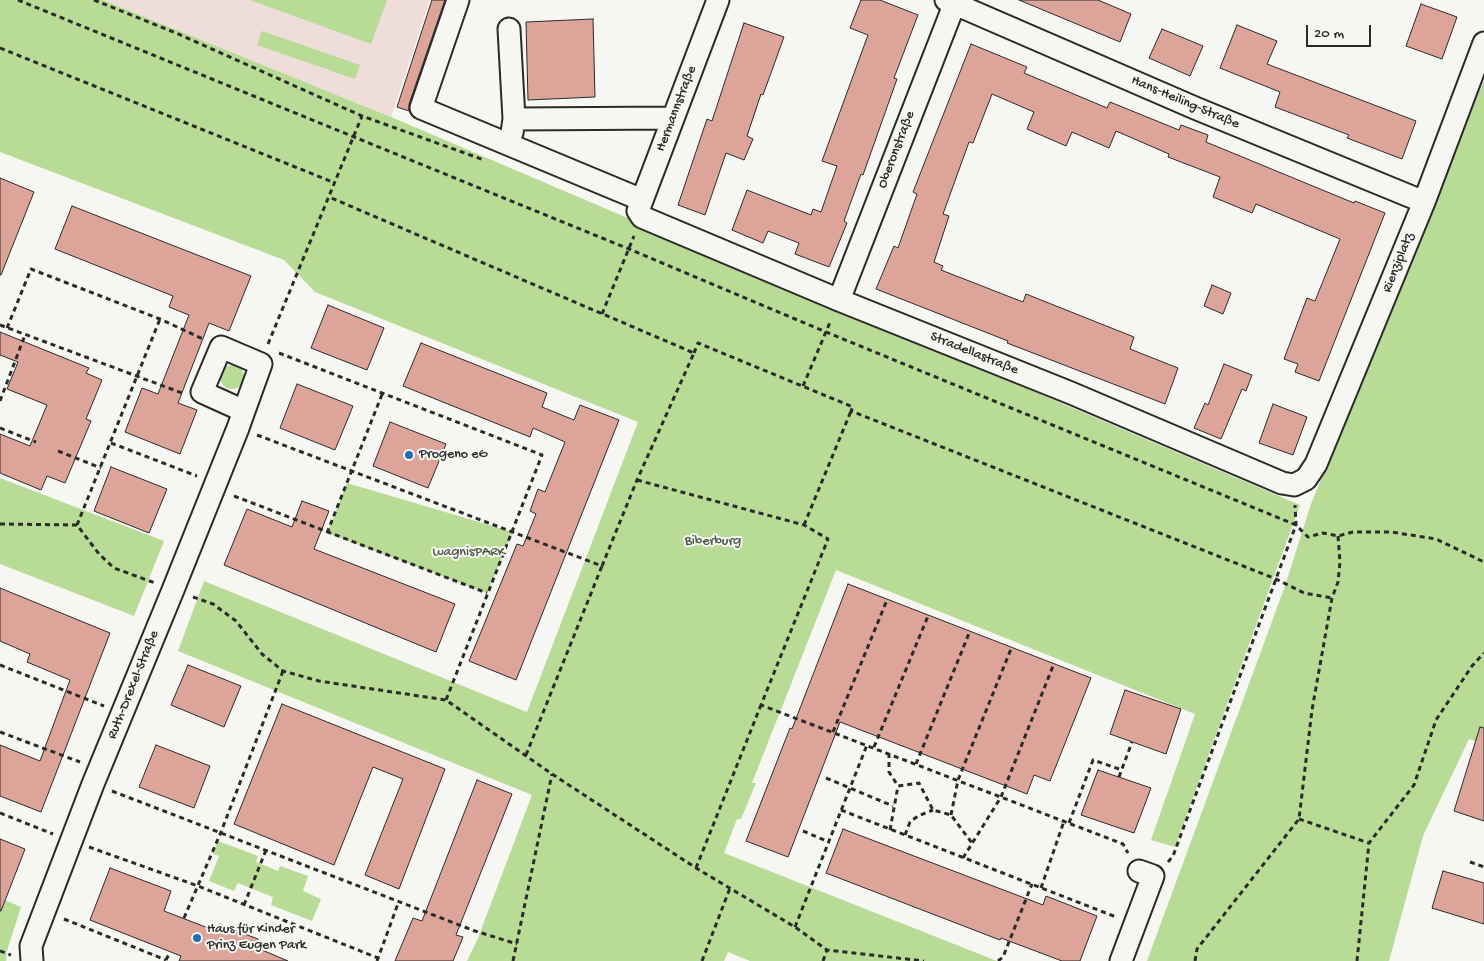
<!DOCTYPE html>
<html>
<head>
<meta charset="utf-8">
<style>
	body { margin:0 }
	#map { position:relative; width:1484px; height:961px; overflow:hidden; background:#f6f6f2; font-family:"Gochi Hand",sans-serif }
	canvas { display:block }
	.scale { position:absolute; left:1306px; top:25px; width:65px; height:22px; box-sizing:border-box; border:2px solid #2b2b2b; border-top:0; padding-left:6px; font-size:15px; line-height:18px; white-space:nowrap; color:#2b2b2b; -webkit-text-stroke:4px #f6f6f2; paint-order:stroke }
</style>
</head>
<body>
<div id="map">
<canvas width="1484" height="961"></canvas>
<div class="scale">20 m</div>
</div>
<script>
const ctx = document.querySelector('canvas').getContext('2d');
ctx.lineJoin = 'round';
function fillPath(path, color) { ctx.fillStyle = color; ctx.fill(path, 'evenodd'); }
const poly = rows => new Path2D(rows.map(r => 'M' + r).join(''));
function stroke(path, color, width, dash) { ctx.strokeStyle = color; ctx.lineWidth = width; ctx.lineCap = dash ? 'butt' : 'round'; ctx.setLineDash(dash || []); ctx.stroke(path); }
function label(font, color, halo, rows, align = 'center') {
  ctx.font = font + ' "Gochi Hand",sans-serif'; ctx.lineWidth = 4; ctx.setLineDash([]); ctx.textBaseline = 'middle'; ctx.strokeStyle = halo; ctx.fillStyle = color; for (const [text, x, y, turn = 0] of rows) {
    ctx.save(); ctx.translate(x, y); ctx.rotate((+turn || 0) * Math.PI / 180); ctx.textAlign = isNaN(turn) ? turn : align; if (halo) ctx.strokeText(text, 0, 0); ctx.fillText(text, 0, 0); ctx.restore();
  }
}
fillPath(poly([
	[103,0,430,0,391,117]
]), '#eeddd8');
fillPath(poly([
	[0,0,103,0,391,117,1300,505,1175,847,1151,840,1195,714,836,570,752,783,756,783,741,819,737,819,724,853,997,961,750,961,728,952,724,961,467,961,478,938,532,795,178,651,204,581,527,712,638,422,315,292,284,260,0,152],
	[250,0,387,0,371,44],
	[262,31,360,65,355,79,257,45],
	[1484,80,1484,744,1469,739,1423,836,1389,961,1147,961,1285,586,1311,504],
	'220 377a12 12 0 1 1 24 0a12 12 0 1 1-24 0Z',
	[0,478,164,541,134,616,0,564],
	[347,483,513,532,487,593,327,533],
	[218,841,258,856,256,862,278,871,280,866,308,876,303,891,321,899,312,921,271,905,273,897,238,883,234,891,209,881,219,856,213,854],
	[0,898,21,907,7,951,6,961,0,961]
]), '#b8db95');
const building = poly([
	[432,0,445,0,409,104,409,111,397,107,432,0],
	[861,0,880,0,918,15,894,78,897,79,863,175,861,174,844,221,847,223,829,267,795,254,799,243,768,231,763,243,732,230,747,190,811,215,813,209,821,212,837,166,822,161,868,35,850,28,861,0],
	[1019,0,1098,0,1131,14,1120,42,1019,0],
	[1421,4,1457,17,1442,59,1406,46,1421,4],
	[593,19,595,97,528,100,526,22,593,19],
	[744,23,784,37,763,95,761,94,747,136,753,139,744,160,726,153,705,215,678,205,707,119,712,121,744,23],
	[1237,25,1277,41,1267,64,1416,121,1402,159,1347,138,1349,135,1275,107,1280,92,1220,68,1237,25],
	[1162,29,1203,46,1190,76,1149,58,1162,29],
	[971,44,1027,67,1024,73,1107,108,1110,102,1179,130,1181,125,1208,135,1206,142,1354,203,1355,201,1385,213,1319,381,1295,372,1298,364,1284,359,1307,298,1315,301,1340,239,1256,204,1252,213,1213,197,1220,177,1168,157,1169,154,1116,131,1109,148,1072,132,1066,146,1027,129,1034,112,992,94,973,143,969,142,943,214,949,216,934,262,943,266,941,270,1023,302,1026,294,1134,337,1130,349,1178,368,1165,404,1007,343,1008,341,876,289,894,246,898,248,917,194,913,192,971,44],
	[0,178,34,192,1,275,0,275,0,178],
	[72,206,251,276,229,331,209,323,178,403,197,410,180,454,125,432,142,388,158,394,189,315,169,307,173,296,55,249,72,206],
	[1212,285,1231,293,1223,314,1204,306,1212,285],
	[328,305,384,328,367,370,311,348,328,305],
	[0,332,89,368,86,373,102,380,86,419,91,421,65,483,47,476,41,490,0,473,0,434,30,446,47,405,7,389,18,362,0,355,0,332],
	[421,343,547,393,542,407,574,420,580,405,619,420,516,680,469,661,517,544,523,546,536,514,530,511,538,489,545,492,565,442,533,428,530,437,403,386,421,343],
	[1224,364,1252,375,1246,391,1242,389,1221,439,1194,428,1205,403,1208,405,1224,364],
	[297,384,353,406,335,450,280,428,297,384],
	[1273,404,1307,417,1293,455,1259,443,1273,404],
	[390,422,446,444,428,488,373,466,390,422],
	[111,467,167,489,149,533,94,511,111,467],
	[302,501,329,511,314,549,455,604,436,652,224,565,247,509,292,527,302,501],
	[848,584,1091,678,1050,781,1034,775,1027,794,840,722,788,857,746,841,790,728,792,729,848,584],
	[0,588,110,633,41,812,0,796,0,745,40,761,70,680,27,662,30,654,0,641,0,588],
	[188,665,241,686,224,727,171,705,188,665],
	[1125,690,1181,709,1166,754,1110,734,1125,690],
	[282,704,445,769,399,889,365,875,403,779,373,767,334,865,234,824,282,704],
	[1480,727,1484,728,1484,821,1454,811,1480,727],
	[156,745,210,766,194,808,139,787,156,745],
	[1098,770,1151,788,1134,833,1081,815,1098,770],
	[477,780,512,794,456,935,463,937,453,961,395,961,413,918,422,921,477,780],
	[843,829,1043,905,1046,896,1097,916,1080,961,1062,961,1001,938,1000,940,826,873,843,829],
	[0,839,25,849,1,911,0,911,0,839],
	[110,868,171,891,164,911,216,931,219,924,258,939,255,947,288,961,179,961,181,956,90,920,110,868],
	[1443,871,1484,883,1484,924,1432,908,1443,871]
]);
fillPath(building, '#dda49a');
stroke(building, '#2b2b2b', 1);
const minor = poly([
	[458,0,421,108,642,200],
	[718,0,638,211,642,217,839,300,1071,393,1282,483,1294,485,1306,479,1316,464,1424,202,1484,43],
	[946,0,1195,108,1424,202],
	[509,29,514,119,512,133],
	[514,119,673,118],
	[839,300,956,0],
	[32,961,31,946,93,784,173,590,238,428,244,411,261,364,221,347,202,392,244,411],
	[1121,961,1153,876,1139,871]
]);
stroke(minor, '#2b2b2b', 25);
stroke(poly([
	[18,0,629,249,826,332,1296,525,1308,537,1323,533,1338,536,1353,532,1391,532,1436,539,1484,562],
	[94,0,176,33,362,116,484,160],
	[0,48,335,183],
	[602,314,634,236],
	[0,325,182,393],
	[7,328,31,269,160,319,203,339],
	[268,344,362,116],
	[279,353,542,455,446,700],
	[694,353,698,343,853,407,851,411,1276,579,1304,593,1332,598],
	[803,386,831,320],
	[0,401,25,335],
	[0,428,36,442],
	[257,435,602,566,637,480,694,353,329,197],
	[111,443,197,476],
	[58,451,101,468],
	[637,480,804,525,828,539,761,705,1123,844,1128,853],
	[234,496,487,593],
	[0,524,77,525,99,554,114,568,155,583],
	[77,525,160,319],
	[804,525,851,411],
	[327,533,383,392],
	[193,597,213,604,236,621,262,654,283,671,319,681,446,700,552,774,696,868,795,927,827,950,924,961],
	[0,665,104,706],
	[0,732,80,762],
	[833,732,887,600],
	[874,747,928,616],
	[889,753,889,772,898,786,919,783,933,810,951,815,972,843],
	[526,755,602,566],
	[916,764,970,631],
	[1119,777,1132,742],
	[826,778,893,806],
	[112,791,475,931,517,944],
	[841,810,1116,917],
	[0,813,53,834],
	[951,815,958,780,1011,649],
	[1299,819,1369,843],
	[1069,823,1093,760,1122,770],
	[890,830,898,786],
	[803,831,829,842],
	[905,835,910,822,918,816,933,810],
	[89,847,198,886,378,958],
	[963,858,1001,797,1053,666],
	[1168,862,1173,856,1296,525,1295,505],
	[1470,862,1484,867],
	[696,868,761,705],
	[1041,888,1064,821],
	[244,905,266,850],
	[184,918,221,832,283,671],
	[64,919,166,960],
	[795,927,867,745],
	[0,951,11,955],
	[166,960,170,952],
	[377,961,399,901],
	[513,961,552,774],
	[702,961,730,888],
	[823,961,827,950],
	[998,961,1003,957,1032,884],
	[1195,961,1197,949,1299,819,1312,710,1332,598,1338,582,1340,562,1338,536],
	[1357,961,1369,843,1414,785,1436,720,1472,666,1484,653]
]), '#2b2b2b', 3, [5, 4]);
stroke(minor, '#f6f6f2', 21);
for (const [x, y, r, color] of [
	[409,455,5,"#1f6fb2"],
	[197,938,5,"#1f6fb2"]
]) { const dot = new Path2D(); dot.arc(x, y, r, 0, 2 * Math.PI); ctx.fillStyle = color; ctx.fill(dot); stroke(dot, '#f6f6f2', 2); }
label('14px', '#2b2b2b', '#f6f6f2', [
	["Hans-Heiling-Straße",1185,103,23],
	["Hermannstraße",677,109,-69],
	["Oberonstraße",897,150,-69],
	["Rienziplatz",1399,263,-68],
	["Stradellastraße",974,354,22],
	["Ruth-Drexel-Straße",134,685,-68]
]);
label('14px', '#2b2b2b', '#f6f6f2', [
	["Progeno eG",419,455],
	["Haus für Kinder",207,930],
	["Prinz Eugen Park",207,946]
], 'left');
label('14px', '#4e5746', '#f6f6f2', [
	["Biberburg",713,542],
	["wagnisPARK",469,553]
]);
</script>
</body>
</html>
